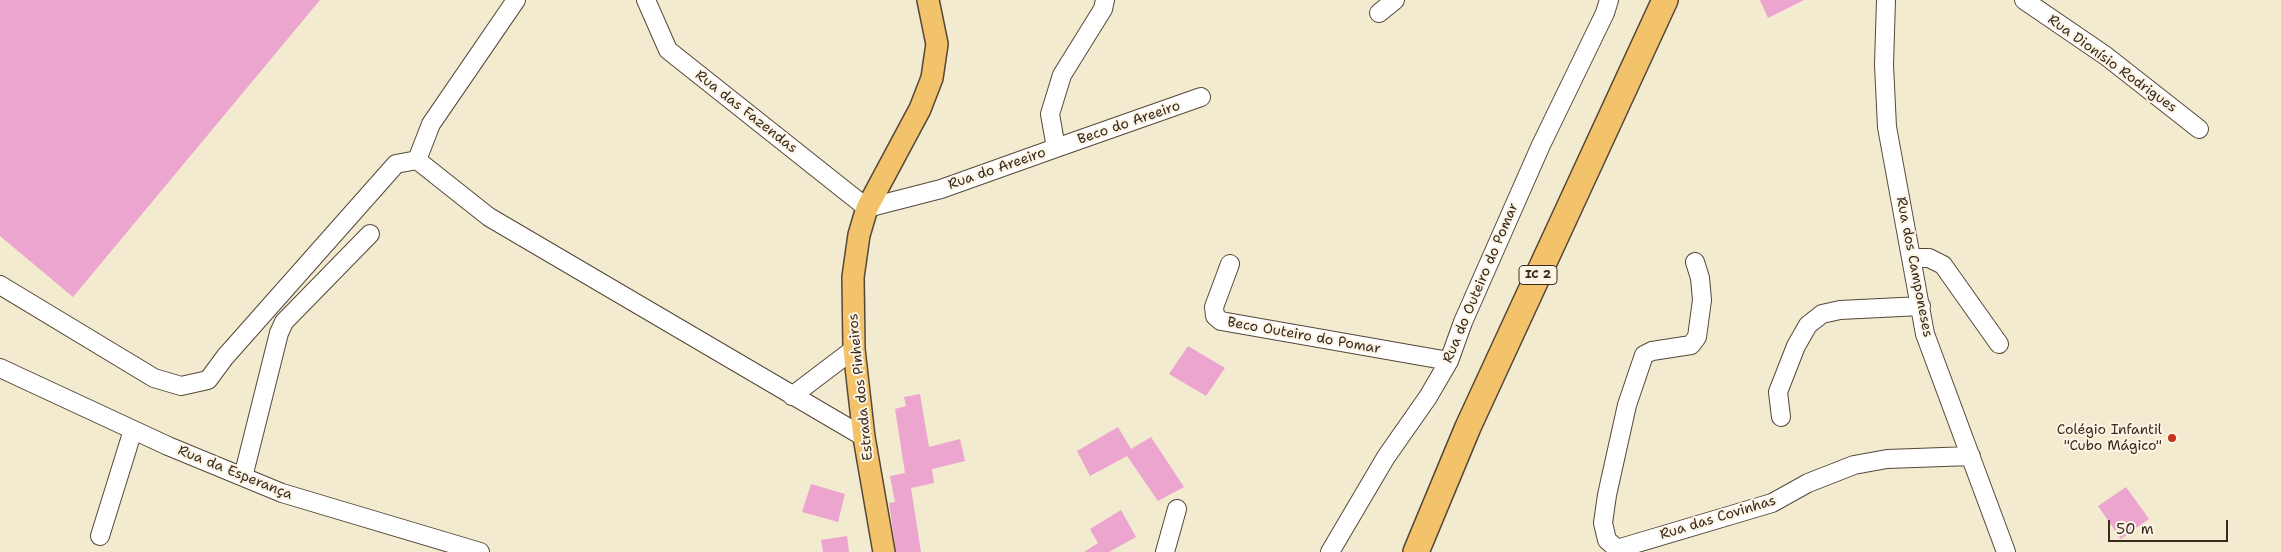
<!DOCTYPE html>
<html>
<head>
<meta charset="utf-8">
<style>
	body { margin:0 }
	#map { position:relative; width:2281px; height:552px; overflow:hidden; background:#f2ebd0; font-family:"Shantell Sans",sans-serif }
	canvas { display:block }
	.scale { position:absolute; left:2108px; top:520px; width:120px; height:22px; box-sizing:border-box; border:2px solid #3b2a1e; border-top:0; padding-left:6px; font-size:15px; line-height:18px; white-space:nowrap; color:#3b2a1e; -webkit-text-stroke:4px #fcf5e5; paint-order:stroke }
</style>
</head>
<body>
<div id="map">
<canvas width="2281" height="552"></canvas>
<div class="scale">50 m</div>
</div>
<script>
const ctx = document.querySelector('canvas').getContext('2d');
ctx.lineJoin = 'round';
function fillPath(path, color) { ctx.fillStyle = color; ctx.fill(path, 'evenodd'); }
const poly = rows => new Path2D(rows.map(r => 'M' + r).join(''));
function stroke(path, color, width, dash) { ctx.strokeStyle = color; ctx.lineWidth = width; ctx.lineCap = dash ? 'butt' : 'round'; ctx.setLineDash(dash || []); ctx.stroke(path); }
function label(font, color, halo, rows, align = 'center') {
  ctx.font = font + ' "Shantell Sans",sans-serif'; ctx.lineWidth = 4; ctx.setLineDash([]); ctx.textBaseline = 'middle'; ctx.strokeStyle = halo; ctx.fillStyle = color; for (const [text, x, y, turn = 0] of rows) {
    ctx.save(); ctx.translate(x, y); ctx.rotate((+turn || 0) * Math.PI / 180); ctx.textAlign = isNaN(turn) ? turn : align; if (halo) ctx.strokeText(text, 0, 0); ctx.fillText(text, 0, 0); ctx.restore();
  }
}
fillPath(poly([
	[0,0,320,0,73,297,0,236],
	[1760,0,1804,0,1768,18],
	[1188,346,1225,368,1206,396,1169,374],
	[920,394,929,447,960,439,965,461,932,469,934,483,911,488,921,552,896,552,889,503,895,502,890,476,905,473,895,409,906,406,904,397],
	[1118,427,1131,449,1151,437,1184,487,1158,501,1127,456,1090,476,1077,451],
	[811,484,845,494,838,522,802,512],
	[2126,487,2149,519,2121,539,2098,506],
	[1121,510,1136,537,1109,552,1084,552,1098,543,1090,529],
	[847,536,849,552,823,552,821,540]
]), '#eba5ce');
const minor = poly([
	[646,0,668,50,867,208,941,189,1056,148,1050,114,1062,75,1103,9,1105,0],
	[1886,0,1884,65,1887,127,1925,334,2006,552],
	[2024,0,2106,56,2199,129],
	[1379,13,1395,0],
	[1056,148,1201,97],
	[417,160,489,217,864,437],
	[417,160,431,124,516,0],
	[1912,258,1929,258,1943,265,1999,344],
	[1695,262,1700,278,1702,300,1697,337,1691,345,1652,351,1644,355,1627,405,1607,495,1603,523,1607,540,1617,549,1772,503,1808,483,1854,465,1887,459,1971,456],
	[1230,264,1214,307,1215,316,1221,321,1449,361],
	[0,285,154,378,181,386,208,380,225,357,396,164,417,160],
	[0,368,168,446,282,493,480,552],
	[792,396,854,349],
	[1781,417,1778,392,1796,346,1808,325,1822,314,1840,310,1921,306],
	[243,477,279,333,284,322,370,234],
	[100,536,133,430],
	[1165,552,1177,509],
	[1330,552,1386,457,1428,397,1449,361,1463,322,1541,145,1605,13,1609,0]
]);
const major = poly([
	[884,552,864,437,854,349,853,277,859,235,867,208,920,109,932,78,937,44,928,0]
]);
const highway = poly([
	[1416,552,1468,427,1665,0]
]);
stroke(minor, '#564739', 20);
stroke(major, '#564739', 24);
stroke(highway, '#564739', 28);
stroke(minor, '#fff', 18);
stroke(major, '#f2c36a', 21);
stroke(highway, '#f2c36a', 25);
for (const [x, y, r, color] of [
	[2172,438,5,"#c8321e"]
]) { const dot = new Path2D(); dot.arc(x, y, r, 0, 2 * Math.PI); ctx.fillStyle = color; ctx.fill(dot); stroke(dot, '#fcf5e5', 2); }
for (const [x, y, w] of [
	[1538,275,38]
]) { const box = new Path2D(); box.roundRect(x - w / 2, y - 9.5, w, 19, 4); ctx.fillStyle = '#fcf5e5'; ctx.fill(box); stroke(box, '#3b2a1e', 1); }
label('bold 12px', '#3b2a1e', null, [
	["IC 2",1538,275]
]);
label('14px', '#3b2a1e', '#fcf5e5', [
	["Rua Dionísio Rodrigues",2112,64,36],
	["Rua das Fazendas",746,112,38],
	["Beco do Areeiro",1129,123,-19],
	["Rua do Areeiro",997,169,-19],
	["Rua dos Camponeses",1914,267,79],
	["Rua do Outeiro do Pomar",1481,283,-67],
	["Beco Outeiro do Pomar",1304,336,10],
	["Estrada dos Pinheiros",861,387,-96],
	["Rua da Esperança",235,473,22],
	["Rua das Covinhas",1718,518,-17]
]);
label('14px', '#3b2a1e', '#fcf5e5', [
	["Colégio Infantil",2162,430],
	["\"Cubo Mágico\"",2162,446]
], 'right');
</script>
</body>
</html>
